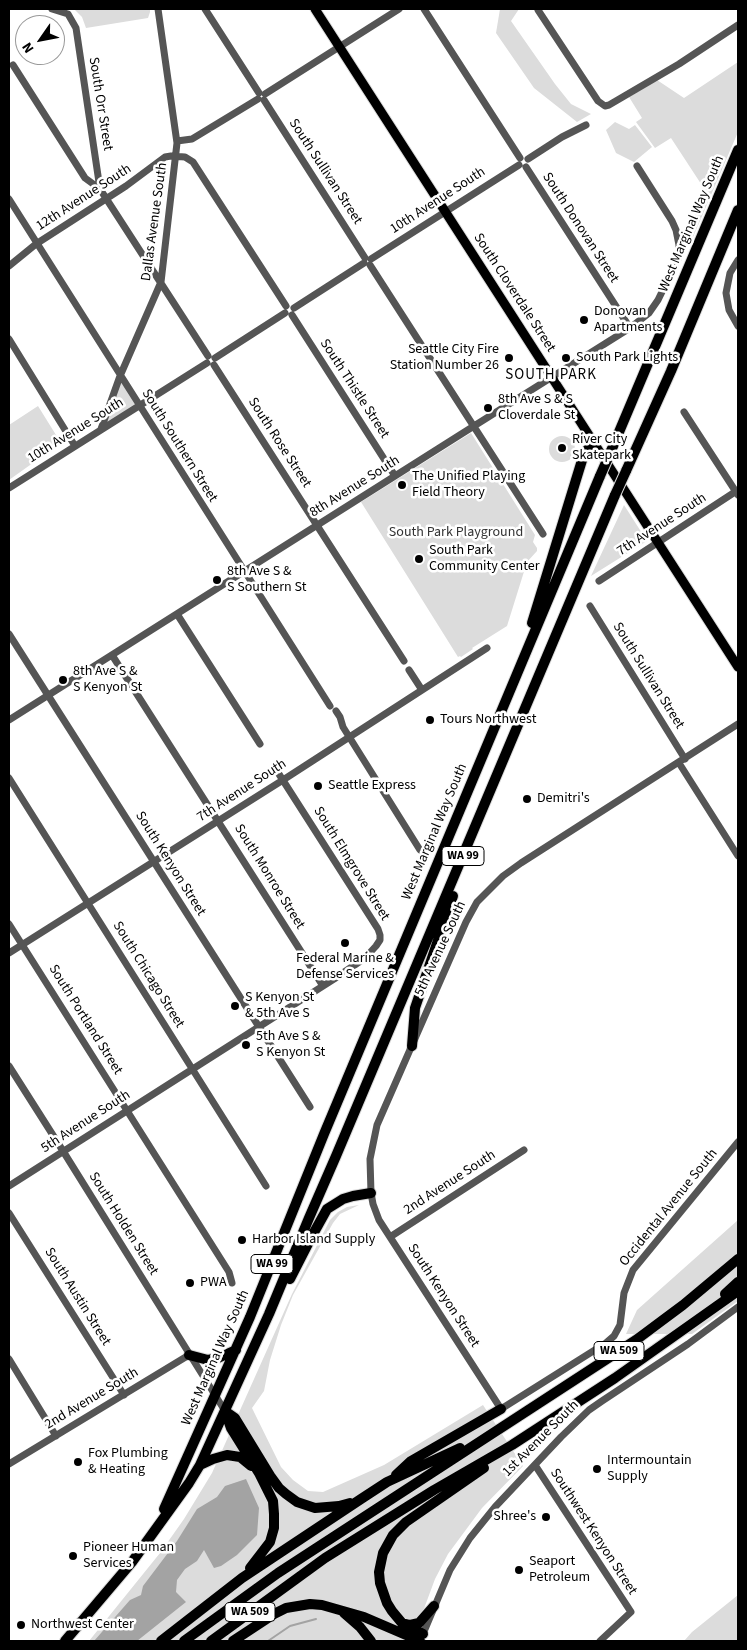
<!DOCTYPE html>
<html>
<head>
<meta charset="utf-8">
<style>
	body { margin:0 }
	#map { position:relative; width:747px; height:1650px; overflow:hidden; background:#fff; font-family:"Source Sans 3",sans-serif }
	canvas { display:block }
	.frame { position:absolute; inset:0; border:10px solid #000; pointer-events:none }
	.north { position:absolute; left:15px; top:15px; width:50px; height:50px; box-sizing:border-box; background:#fff; border:1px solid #999; border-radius:50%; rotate:237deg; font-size:14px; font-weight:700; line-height:20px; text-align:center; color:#000 }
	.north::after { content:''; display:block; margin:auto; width:18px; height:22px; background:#000; clip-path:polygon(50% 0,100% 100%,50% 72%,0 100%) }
</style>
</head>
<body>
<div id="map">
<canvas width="747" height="1650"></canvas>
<div class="frame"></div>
<div class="north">N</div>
</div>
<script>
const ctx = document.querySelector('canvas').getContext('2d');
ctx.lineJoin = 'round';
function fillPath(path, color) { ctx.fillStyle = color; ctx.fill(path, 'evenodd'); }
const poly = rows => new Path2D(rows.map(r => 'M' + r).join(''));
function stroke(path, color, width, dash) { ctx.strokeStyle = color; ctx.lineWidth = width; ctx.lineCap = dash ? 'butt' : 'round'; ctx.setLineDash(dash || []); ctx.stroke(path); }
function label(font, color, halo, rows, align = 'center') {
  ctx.font = font + ' "Source Sans 3",sans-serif'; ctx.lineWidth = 5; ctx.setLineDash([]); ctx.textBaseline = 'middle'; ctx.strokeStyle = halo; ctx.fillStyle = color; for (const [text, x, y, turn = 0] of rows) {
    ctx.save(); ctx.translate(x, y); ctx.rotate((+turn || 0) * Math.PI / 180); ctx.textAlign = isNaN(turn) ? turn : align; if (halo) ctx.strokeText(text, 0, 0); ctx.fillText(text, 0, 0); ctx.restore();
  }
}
fillPath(poly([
	[74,9,150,9,150,12,148,18,86,28,82,17],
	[500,9,519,9,511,21,555,84,571,104,591,114,577,122,534,88,496,33],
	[738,62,738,132,693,237,688,233,705,190,671,138,655,148,636,122,642,118,629,97,657,80,684,98],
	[615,122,629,129,635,125,652,147,634,162,616,153,606,130],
	[120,376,139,406,105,426],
	[38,406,61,443,9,480,9,425],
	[471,433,535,535,533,542,537,548,537,551,527,562,507,626,472,648,473,649,461,657,460,656,458,657,361,502],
	'549 449a13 13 0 1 1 26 0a13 13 0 1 1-26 0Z',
	[624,505,647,541,591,576],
	[359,1205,340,1214,333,1223,293,1295,281,1325,270,1360,264,1391,252,1408,281,1467,293,1480,308,1491,323,1492,384,1465,483,1405,523,1466,482,1508,448,1554,435,1579,412,1641,89,1641,160,1553,184,1519,212,1473,292,1294,330,1220,338,1212,347,1207],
	[738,1220,738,1301,692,1334,626,1334,637,1310],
	[738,1595,738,1641,684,1641,692,1632]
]), '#dcdcdc');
fillPath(poly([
	[246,1479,259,1508,257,1535,237,1555,221,1566,214,1568,204,1550,197,1561,185,1569,177,1580,176,1592,186,1602,137,1641,94,1641,130,1600,141,1595,143,1586,177,1541,197,1509,217,1497,225,1486]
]), '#a3a3a3');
stroke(poly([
	[268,1641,290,1626,316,1619]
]), '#a3a3a3', 2);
const major = poly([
	[315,9,738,667]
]);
const highway = poly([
	[611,451,738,150],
	[626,471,671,371,738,210],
	[532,623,583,457,587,450,595,445],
	[412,1046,415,1008,453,896],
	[290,1279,312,1236,327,1209,343,1199,353,1196,371,1193],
	[725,1294,738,1282],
	[189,1355,208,1360,218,1358,236,1350],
	[225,1411,231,1428,259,1473,273,1501,274,1514,274,1528,270,1542,250,1568],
	[225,1411,235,1418,271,1477,279,1488,286,1494,297,1502,315,1508,339,1506,350,1503],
	[200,1465,213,1459,227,1455,240,1457,251,1466],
	[396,1475,411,1461,501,1409],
	[164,1509,250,1317,324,1134,600,476],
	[344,1613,360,1627,371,1641],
	[406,1624,410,1625,419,1623,434,1606],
	[423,1634,402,1623,392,1611,387,1603,380,1583,379,1572,383,1553,393,1535,406,1522,484,1468],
	[65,1641,132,1562,189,1483,200,1465,269,1314,309,1218,336,1156,615,495],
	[161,1641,242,1578,361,1499,387,1482,460,1448],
	[184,1641,278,1573,636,1340,683,1305,738,1259],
	[211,1641,325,1558,434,1490,512,1445,615,1378,738,1291],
	[233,1641,274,1614,286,1608,310,1604,322,1605,364,1617,420,1641]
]);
stroke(major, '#dbdbdb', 11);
stroke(highway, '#dbdbdb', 12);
stroke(poly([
	[52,9,68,14,76,28,100,189,208,356],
	[205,9,259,93],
	[424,9,520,158],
	[538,10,598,101,605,106,609,105,679,64,738,25],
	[13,65,85,178,100,189],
	[265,94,399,9],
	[264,100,365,258],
	[177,141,192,139,258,99],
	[528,159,562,137,586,125],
	[526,167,630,328],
	[9,199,330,706],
	[371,259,519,165],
	[738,260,730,273,726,293,729,310,738,326],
	[370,265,543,534],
	[9,266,36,244,126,186,165,157,171,156,185,157,193,162,286,306],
	[294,308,364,263],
	[292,315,395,476],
	[9,339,75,446],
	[215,358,285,313],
	[214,365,404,661],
	[684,412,738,495],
	[101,429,120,376,161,282,177,143,158,9],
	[9,488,207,363],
	[599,581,738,490],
	[590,606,685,759],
	[177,614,260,744],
	[9,634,310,1107],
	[112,655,323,986],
	[409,670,422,690],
	[336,711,340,717,343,727,420,850],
	[9,720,474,426,630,328,649,313,658,300,678,259,679,245,676,230,672,221,637,166],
	[738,724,521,863,503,876,477,902,466,922,377,1125,370,1159,371,1193,373,1204,379,1220,501,1409,606,1343,614,1336,620,1325,624,1293,633,1270,738,1142],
	[679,763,738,856],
	[9,778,266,1186],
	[9,924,229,1272,232,1283],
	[9,953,283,780,487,648],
	[9,1066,63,1151,225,1411],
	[9,1186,334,979,365,958,376,946,380,940,380,935,378,929,277,771],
	[9,1213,124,1395],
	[390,1237,524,1150],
	[9,1359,56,1436],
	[9,1464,189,1355],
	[535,1465,631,1612,600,1641],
	[423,1634,450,1570,470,1538,495,1507,561,1437,589,1410,602,1401,688,1344,738,1307]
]), '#555', 7);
stroke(major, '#000', 9);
stroke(highway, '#000', 10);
const highwayBridge = poly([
	[600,476,611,451],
	[615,495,626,471]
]);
stroke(highwayBridge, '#dbdbdb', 12, []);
stroke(highwayBridge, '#000', 10);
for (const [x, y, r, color] of [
	[584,320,5,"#000"],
	[509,358,5,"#000"],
	[566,358,5,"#000"],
	[488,408,5,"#000"],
	[562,448,5,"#000"],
	[402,485,5,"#000"],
	[419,559,5,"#000"],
	[217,580,5,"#000"],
	[63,680,5,"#000"],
	[430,720,5,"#000"],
	[318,786,5,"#000"],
	[527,799,5,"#000"],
	[345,943,5,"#000"],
	[235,1006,5,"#000"],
	[246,1045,5,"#000"],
	[242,1240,5,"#000"],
	[190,1283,5,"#000"],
	[78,1462,5,"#000"],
	[597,1469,5,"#000"],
	[546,1517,5,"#000"],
	[73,1556,5,"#000"],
	[519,1570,5,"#000"],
	[21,1625,5,"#000"]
]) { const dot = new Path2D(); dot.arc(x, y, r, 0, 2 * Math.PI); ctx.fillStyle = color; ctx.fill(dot); stroke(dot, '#fff', 2); }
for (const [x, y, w] of [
	[463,856,42],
	[272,1264,42],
	[619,1351,50],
	[250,1612,50]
]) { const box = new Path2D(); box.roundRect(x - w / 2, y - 9.5, w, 19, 4); ctx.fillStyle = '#fff'; ctx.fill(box); stroke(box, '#000', 1); }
label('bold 12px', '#000', null, [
	["WA 99",463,856],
	["WA 99",272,1264],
	["WA 509",619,1351],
	["WA 509",250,1612]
]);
label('14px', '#000', '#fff', [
	["South Orr Street",100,104,81],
	["South Sullivan Street",325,172,57],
	["12th Avenue South",84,198,-33],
	["10th Avenue South",438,201,-33],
	["Dallas Avenue South",155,222,-82],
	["West Marginal Way South",692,224,-67],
	["South Donovan Street",580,228,57],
	["South Cloverdale Street",514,293,57],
	["South Thistle Street",354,389,57],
	["10th Avenue South",76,431,-32],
	["South Rose Street",279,443,57],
	["South Southern Street",179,446,58],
	["8th Avenue South",355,487,-32],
	["7th Avenue South",662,525,-33],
	["South Sullivan Street",648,676,58],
	["7th Avenue South",242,791,-33],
	["West Marginal Way South",435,832,-67],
	["South Kenyon Street",170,864,58],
	["South Elmgrove Street",351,864,58],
	["South Monroe Street",269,877,58],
	["5th Avenue South",441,949,-65],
	["South Chicago Street",148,975,58],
	["South Portland Street",85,1020,58],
	["5th Avenue South",86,1122,-33],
	["2nd Avenue South",450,1183,-33],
	["Occidental Avenue South",669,1208,-51],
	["South Holden Street",123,1224,58],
	["South Kenyon Street",443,1296,57],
	["South Austin Street",77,1297,58],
	["West Marginal Way South",216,1358,-66],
	["2nd Avenue South",92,1399,-31],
	["1st Avenue South",541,1439,-45],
	["Southwest Kenyon Street",593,1532,57]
]);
label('14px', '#000', '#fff', [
	["Donovan",594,312],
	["Apartments",594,328],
	["Seattle City Fire",499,350,"right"],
	["Station Number 26",499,366,"right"],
	["South Park Lights",576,358],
	["8th Ave S & S",498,400],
	["Cloverdale St",498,416],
	["River City",572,440],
	["Skatepark",572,456],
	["The Unified Playing",412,477],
	["Field Theory",412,493],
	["South Park",429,551],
	["Community Center",429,567],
	["8th Ave S &",227,572],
	["S Southern St",227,588],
	["8th Ave S &",73,672],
	["S Kenyon St",73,688],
	["Tours Northwest",440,720],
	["Seattle Express",328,786],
	["Demitri's",537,799],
	["Federal Marine &",345,959,"center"],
	["Defense Services",345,975,"center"],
	["S Kenyon St",245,998],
	["& 5th Ave S",245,1014],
	["5th Ave S &",256,1037],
	["S Kenyon St",256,1053],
	["Harbor Island Supply",252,1240],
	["PWA",200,1283],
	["Fox Plumbing",88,1454],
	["& Heating",88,1470],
	["Intermountain",607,1461],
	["Supply",607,1477],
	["Shree's",536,1517,"right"],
	["Pioneer Human",83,1548],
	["Services",83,1564],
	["Seaport",529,1562],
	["Petroleum",529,1578],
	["Northwest Center",31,1625]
], 'left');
label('14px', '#333', '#fff', [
	["South Park Playground",456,533]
]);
ctx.letterSpacing = '1px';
label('15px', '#000', '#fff', [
	["SOUTH PARK",551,376]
]);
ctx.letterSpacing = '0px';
</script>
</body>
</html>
